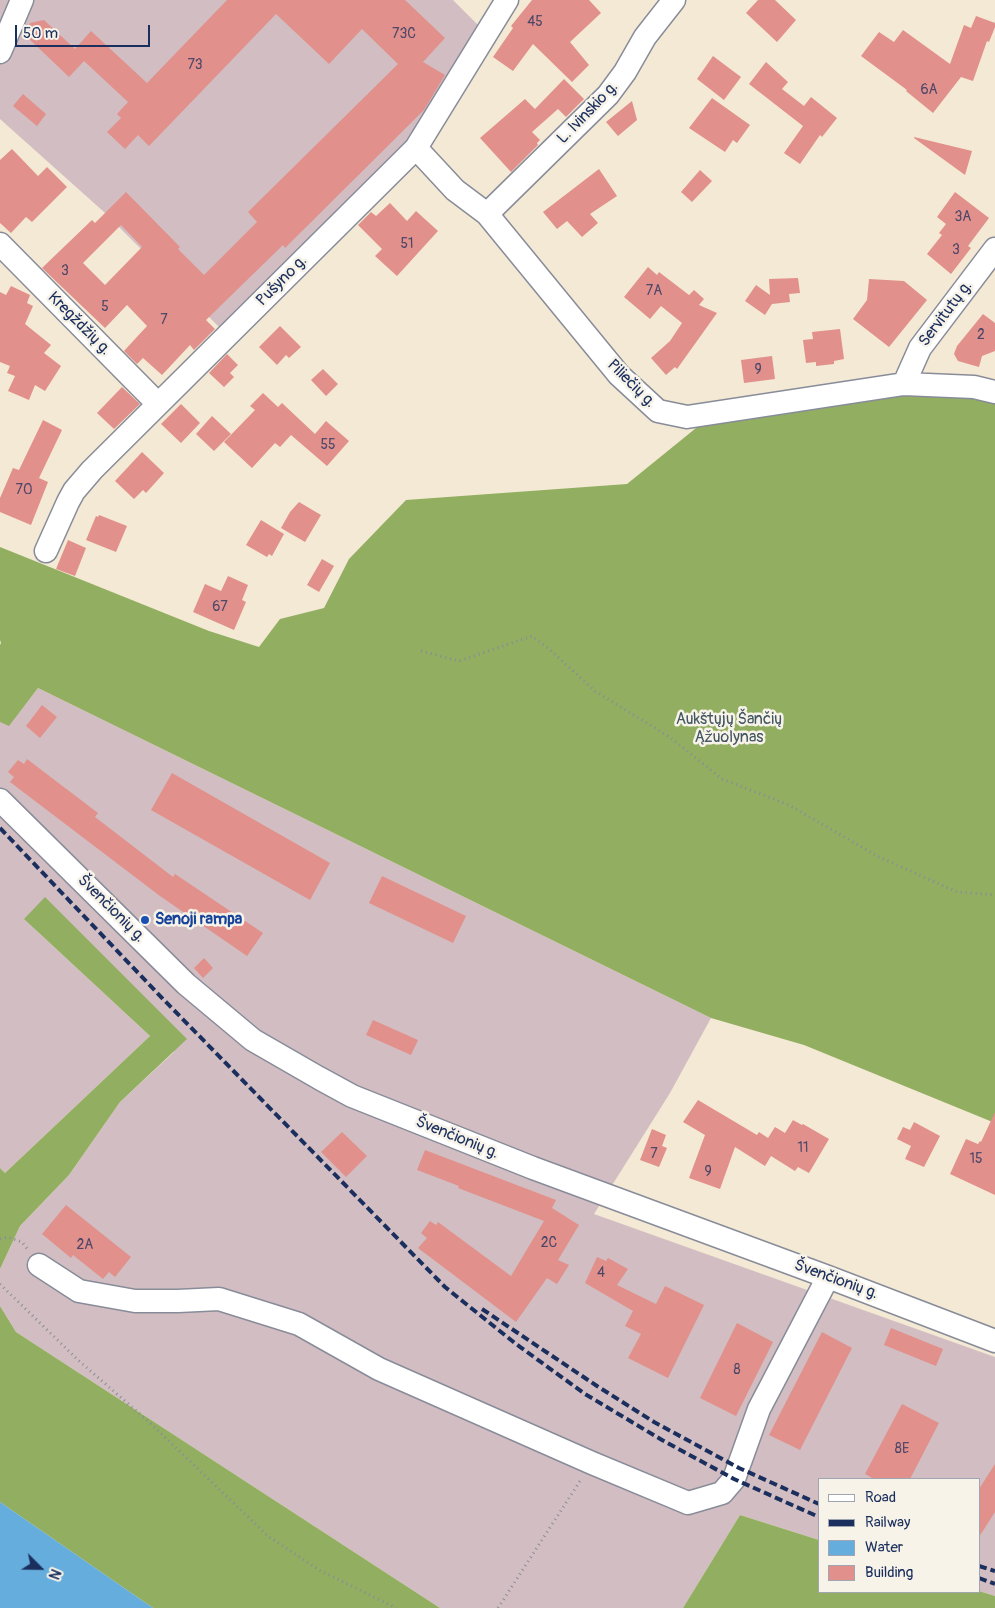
<!DOCTYPE html>
<html>
<head>
<meta charset="utf-8">
<style>
	body { margin:0 }
	#map { position:relative; width:995px; height:1608px; overflow:hidden; background:#f4e9d4; font-family:Pangolin,sans-serif }
	canvas { display:block }
	.legend { position:absolute; left:818px; top:1478px; width:162px; height:115px; box-sizing:border-box; background:#f7f3e8; border:1px solid #9fa5b1; margin:0; padding:6px 9px; list-style:none; font-size:15px; color:#1b2f5e }
	.legend li { display:flex; align-items:center; gap:10px; height:25px }
	.legend b { width:25px; border:1px solid #9fa5b1 }
	.north { position:absolute; left:15px; top:1543px; width:50px; height:50px; -webkit-text-stroke:4px #f7f3e8; paint-order:stroke; rotate:113deg; font-size:14px; font-weight:700; line-height:20px; text-align:center; color:#1b2f5e }
	.north::after { content:''; display:block; margin:auto; width:18px; height:22px; background:#1b2f5e; clip-path:polygon(50% 0,100% 100%,50% 72%,0 100%) }
	.scale { position:absolute; left:15px; top:25px; width:135px; height:22px; box-sizing:border-box; border:2px solid #1b2f5e; border-top:0; padding-left:6px; font-size:15px; line-height:18px; white-space:nowrap; color:#1b2f5e; -webkit-text-stroke:4px #f7f3e8; paint-order:stroke }
</style>
</head>
<body>
<div id="map">
<canvas width="995" height="1608"></canvas>
<ul class="legend">
<li><b style="height:6px;background:#fff"></b>Road</li>
<li><b style="height:6px;background:#1b2f5e"></b>Railway</li>
<li><b style="height:14px;background:#64addc"></b>Water</li>
<li><b style="height:14px;background:#e1908b"></b>Building</li>
</ul>
<div class="north">N</div>
<div class="scale">50 m</div>
</div>
<script>
const ctx = document.querySelector('canvas').getContext('2d');
ctx.lineJoin = 'round';
function fillPath(path, color) { ctx.fillStyle = color; ctx.fill(path, 'evenodd'); }
const poly = rows => new Path2D(rows.map(r => 'M' + r).join(''));
function stroke(path, color, width, dash) { ctx.strokeStyle = color; ctx.lineWidth = width; ctx.lineCap = dash ? 'butt' : 'round'; ctx.setLineDash(dash || []); ctx.stroke(path); }
function label(font, color, halo, rows, align = 'center') {
  ctx.font = font + ' Pangolin,sans-serif'; ctx.lineWidth = 5; ctx.setLineDash([]); ctx.textBaseline = 'middle'; ctx.strokeStyle = halo; ctx.fillStyle = color; for (const [text, x, y, turn = 0] of rows) {
    ctx.save(); ctx.translate(x, y); ctx.rotate((+turn || 0) * Math.PI / 180); ctx.textAlign = isNaN(turn) ? turn : align; if (halo) ctx.strokeText(text, 0, 0); ctx.fillText(text, 0, 0); ctx.restore();
  }
}
fillPath(poly([
	[0,0,453,0,480,27,421,127,220,328,104,212,0,119],
	[38,688,711,1018,670,1093,594,1214,995,1357,995,1596,979,1591,979,1479,819,1479,819,1540,740,1515,683,1608,440,1608,16,1332,0,1306,0,1269,20,1226,69,1175,120,1102,174,1052,24,919,150,1036,5,1173,0,1168,0,722,9,725]
]), '#d2bec2');
fillPath(poly([
	[900,395,970,398,995,404,995,1123,804,1045,711,1018,38,688,9,726,0,722,0,645,1,643,0,640,0,547,209,631,259,647,280,619,324,608,349,559,406,500,627,484,701,424],
	[45,897,187,1039,120,1102,69,1175,20,1226,0,1269,0,1168,5,1173,150,1036,24,919],
	[0,1306,16,1332,440,1608,153,1608,0,1502],
	[740,1515,819,1540,819,1592,979,1591,995,1596,995,1608,683,1608]
]), '#92ae61');
fillPath(poly([
	[0,1502,153,1608,0,1608]
]), '#64addc');
fillPath(poly([
	[227,0,405,0,445,38,423,62,445,75,424,110,285,248,283,245,206,320,215,329,194,350,190,345,162,375,143,358,137,364,124,351,147,326,127,305,105,328,42,268,92,220,95,223,126,192,180,247,178,249,204,275,257,222,248,212,398,64,362,29,329,64,276,14,149,146,138,135,125,149,107,132,121,118,117,114,128,102,84,61,69,77,26,36,30,23,44,20,75,49,91,31,147,83],
	[121,225,142,247,105,285,83,263],
	[532,0,589,0,601,13,570,42,589,65,572,82,533,44,513,71,493,57,513,28,511,26],
	[758,0,775,0,796,20,777,42,746,13],
	[976,16,995,23,995,27,989,42,987,41,973,81,961,77,933,113,906,91,907,90,861,56,879,32,894,42,903,30,950,64,964,25,971,28],
	[713,56,741,77,724,100,697,79],
	[766,62,788,82,782,89,804,106,811,97,837,118,822,137,820,135,800,164,784,153,803,126,749,84],
	[564,79,584,99,566,117,558,109,532,132,540,140,537,143,538,145,511,172,480,138,525,99,535,109],
	[23,94,46,114,37,126,13,106],
	[712,98,750,125,737,143,733,140,725,152,689,128],
	[632,101,637,120,618,136,606,122],
	[914,137,972,151,965,175,914,138],
	[12,149,38,176,47,167,67,187,32,222,26,217,11,233,0,223,0,160],
	[599,169,617,196,590,214,598,223,582,237,567,221,557,229,543,212],
	[700,170,712,181,692,202,681,192],
	[955,192,989,218,968,246,971,248,951,274,927,254,942,235,939,233,946,224,937,217],
	[390,203,407,221,416,211,438,231,397,276,375,256,382,249,358,225,371,212,376,216],
	[648,267,657,275,659,272,689,295,694,290,704,299,699,305,717,313,677,369,675,367,666,375,651,358,670,341,682,323,661,306,650,319,624,297],
	[798,278,800,293,789,294,790,302,772,304,765,315,745,301,756,285,770,295,769,279],
	[869,279,904,281,927,300,889,347,853,319,867,300],
	[11,286,30,295,27,303,33,306,25,324,51,345,44,353,61,366,45,391,35,385,29,400,8,391,15,376,7,373,10,366,0,362,0,292,6,295],
	[983,314,995,323,995,351,982,356,979,367,958,361,954,354,957,346],
	[280,326,301,347,289,358,286,355,277,365,259,347],
	[840,329,844,359,834,361,834,364,816,366,816,362,806,363,803,340,813,339,812,332],
	[227,354,238,365,230,373,234,377,224,387,209,373],
	[772,356,775,379,744,383,741,360],
	[323,369,338,384,326,396,311,380],
	[122,387,140,404,114,429,97,413],
	[263,393,278,407,282,403,315,434,326,421,349,441,327,466,291,435,280,447,275,443,252,468,224,442,255,410,250,406],
	[181,404,200,423,181,443,161,424],
	[212,416,231,434,214,451,196,434],
	[43,420,62,430,39,478,48,482,31,525,0,512,0,498,13,468,19,470],
	[142,452,164,473,146,493,143,490,134,499,115,481],
	[299,502,321,515,305,542,281,528,290,512],
	[99,515,127,526,116,552,86,540,96,516,98,517],
	[261,520,284,534,272,556,269,554,267,557,246,545],
	[68,540,86,548,75,576,56,569],
	[322,559,334,566,319,592,307,585],
	[228,576,248,585,242,600,246,602,234,630,193,612,205,584,221,591],
	[42,705,57,717,40,738,26,726],
	[27,759,98,813,95,817,173,877,175,874,263,933,247,956,160,896,10,782,14,777,8,772,18,760,24,764],
	[172,773,330,863,310,900,151,810],
	[382,876,466,916,453,943,369,903],
	[204,958,213,968,203,978,194,968],
	[373,1020,418,1040,411,1055,366,1035],
	[698,1100,757,1135,759,1132,768,1138,775,1127,785,1133,793,1120,802,1125,803,1124,829,1139,809,1173,798,1167,795,1171,771,1156,765,1166,735,1147,720,1189,689,1178,705,1135,683,1122],
	[995,1112,995,1195,950,1174,966,1139,978,1144,980,1141,981,1142],
	[914,1122,940,1136,924,1167,905,1159,911,1146,897,1139,903,1127,910,1130],
	[652,1129,666,1135,662,1146,667,1148,659,1167,640,1160],
	[342,1132,367,1156,346,1177,321,1152],
	[425,1150,556,1200,552,1208,579,1225,558,1260,569,1265,557,1284,547,1278,516,1322,418,1248,427,1238,421,1233,430,1221,436,1225,438,1222,511,1276,544,1221,458,1188,459,1186,417,1170],
	[66,1205,131,1257,115,1277,109,1272,103,1279,73,1255,71,1258,42,1234],
	[597,1257,606,1261,608,1258,628,1269,617,1285,656,1304,665,1286,704,1305,668,1378,628,1358,641,1334,625,1326,633,1311,585,1283],
	[737,1323,773,1342,736,1416,700,1398],
	[891,1328,943,1349,936,1366,884,1345],
	[822,1332,852,1348,800,1450,769,1435],
	[902,1404,939,1423,910,1479,874,1479,865,1474],
	[995,1464,995,1512,979,1537,979,1489]
]), '#e1908b');
const minor = poly([
	[0,52,22,0],
	[416,148,455,190,487,214,619,375,658,411,687,417,904,384,974,387,995,392],
	[487,214,608,95,625,72,645,37,674,0],
	[0,244,158,404],
	[904,384,920,348,995,249],
	[46,551,68,502,74,491,92,470,416,148,507,0],
	[0,800,186,984,253,1040,319,1078,352,1096,533,1168,828,1277,995,1341],
	[39,1265,79,1291,135,1301,178,1301,219,1299,299,1324,379,1369,592,1463,688,1503,722,1493,734,1479,759,1409,828,1277]
]);
stroke(minor, '#888c99', 25);
stroke(poly([
	[421,651,459,661,532,636,548,648,595,691,671,738,722,779,789,805,877,856,957,892,995,895],
	[0,1239,8,1237,22,1242,29,1251],
	[0,1284,78,1360,149,1422,269,1537,321,1571,396,1608],
	[498,1608,582,1478]
]), '#888c99', 3, [1, 4]);
stroke(minor, '#fff', 22);
stroke(poly([
	[0,828,164,1000,445,1287,516,1344,585,1394,662,1440,734,1479,819,1517],
	[482,1309,597,1386,654,1422,739,1468,819,1504],
	[979,1566,995,1571],
	[979,1578,995,1584]
]), '#1b2f5e', 4, [8, 4]);
for (const [x, y, r, color] of [
	[145,920,5,"#1a4fb4"]
]) { const dot = new Path2D(); dot.arc(x, y, r, 0, 2 * Math.PI); ctx.fillStyle = color; ctx.fill(dot); stroke(dot, '#f7f3e8', 2); }
label('14px', '#4c4769', null, [
	["45",535,22],
	["73C",404,34],
	["73",195,65],
	["6A",929,90],
	["3A",963,217],
	["51",407,244],
	["3",956,250],
	["3",65,271],
	["7A",654,291],
	["5",105,307],
	["7",164,320],
	["2",981,335],
	["9",758,370],
	["55",328,445],
	["70",24,490],
	["67",220,607],
	["11",803,1148],
	["7",654,1154],
	["15",976,1159],
	["9",708,1172],
	["2C",549,1243],
	["2A",85,1245],
	["4",601,1273],
	["8",737,1370],
	["8E",902,1449]
]);
label('16px', '#1b2f5e', '#f7f3e8', [
	["L. Ivinskio g.",588,113,-46],
	["Pušyno g.",282,281,-45],
	["Servitutų g.",946,314,-53],
	["Kregždžių g.",79,324,45],
	["Piliečių g.",631,384,45],
	["Švenčionių g.",111,909,45],
	["Švenčionių g.",457,1138,22],
	["Švenčionių g.",836,1280,20]
]);
label('16px', '#425662', '#f7f3e8', [
	["Aukštųjų Šančių",729,720],
	["Ąžuolynas",729,738]
]);
label('bold 16px', '#164399', '#f7f3e8', [
	["Senoji rampa",155,920]
], 'left');
</script>
</body>
</html>
